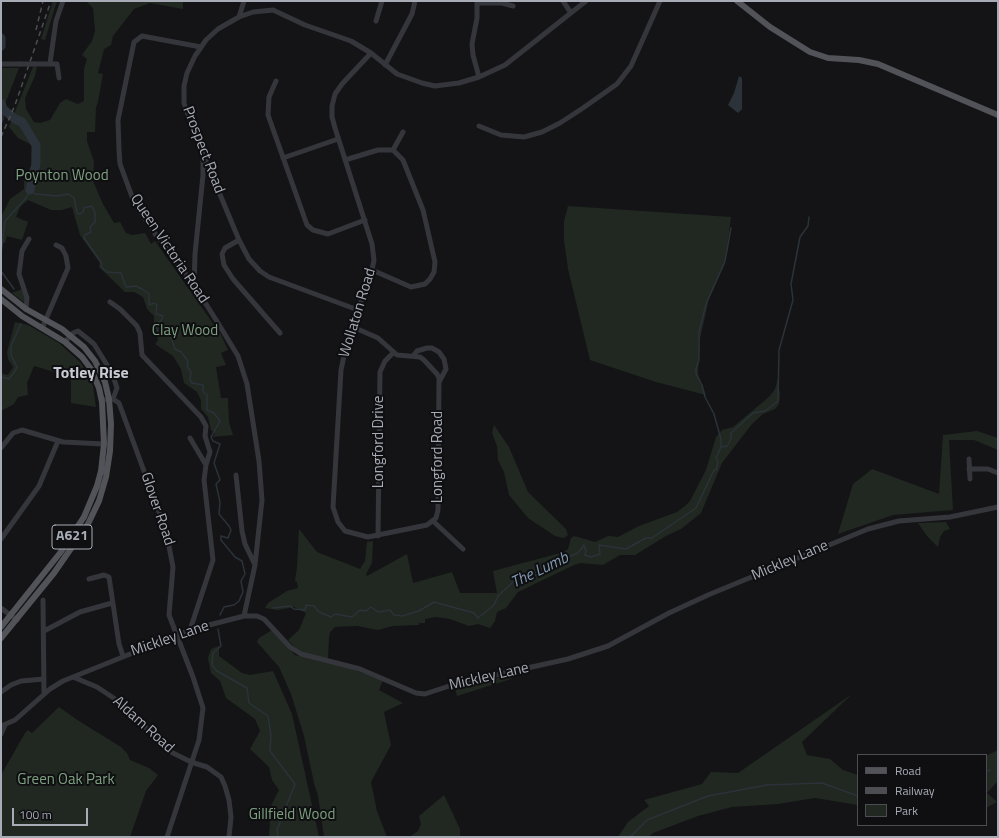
<!DOCTYPE html>
<html>
<head>
<meta charset="utf-8">
<style>
	body { margin:0 }
	#map { position:relative; width:999px; height:838px; overflow:hidden; background:#141416; font-family:"Titillium Web",sans-serif }
	canvas { display:block }
	.frame { position:absolute; inset:0; border:2px solid #a6abb5; pointer-events:none }
	.legend { position:absolute; left:857px; top:754px; width:130px; height:72px; box-sizing:border-box; background:#0f0f11; border:1px solid #4b4d53; margin:0; padding:5px 7px; list-style:none; font-size:12px; color:#a6abb5 }
	.legend li { display:flex; align-items:center; gap:8px; height:20px }
	.legend b { width:20px; border:1px solid #4b4d53 }
	.scale { position:absolute; left:12px; top:808px; width:76px; height:18px; box-sizing:border-box; border:2px solid #a6abb5; border-top:0; padding-left:5px; font-size:12px; line-height:14px; white-space:nowrap; color:#a6abb5; -webkit-text-stroke:3px #0f0f11; paint-order:stroke }
</style>
</head>
<body>
<div id="map">
<canvas width="999" height="838"></canvas>
<div class="frame"></div>
<ul class="legend">
<li><b style="height:5px;background:#515359"></b>Road</li>
<li><b style="height:5px;background:#4c4e53"></b>Railway</li>
<li><b style="height:11px;background:#202821"></b>Park</li>
</ul>
<div class="scale">100 m</div>
</div>
<script>
const ctx = document.querySelector('canvas').getContext('2d');
ctx.lineJoin = 'round';
function fillPath(path, color) { ctx.fillStyle = color; ctx.fill(path, 'evenodd'); }
const poly = rows => new Path2D(rows.map(r => 'M' + r).join(''));
function stroke(path, color, width, dash) { ctx.strokeStyle = color; ctx.lineWidth = width; ctx.lineCap = dash ? 'butt' : 'round'; ctx.setLineDash(dash || []); ctx.stroke(path); }
function label(font, color, halo, rows, align = 'center') {
  ctx.font = font + ' "Titillium Web",sans-serif'; ctx.lineWidth = 4; ctx.setLineDash([]); ctx.textBaseline = 'middle'; ctx.strokeStyle = halo; ctx.fillStyle = color; for (const [text, x, y, turn = 0] of rows) {
    ctx.save(); ctx.translate(x, y); ctx.rotate((+turn || 0) * Math.PI / 180); ctx.textAlign = isNaN(turn) ? turn : align; if (halo) ctx.strokeText(text, 0, 0); ctx.fillText(text, 0, 0); ctx.restore();
  }
}
fillPath(poly([
	[53,1,57,1,45,40,41,39],
	[86,1,183,1,183,9,150,3,134,9,113,36,111,45,104,49,98,73,103,74,98,102,96,107,95,132,87,132,87,141,94,162,93,181,103,204,114,223,120,222,126,233,132,235,145,233,151,244,155,241,221,335,228,350,221,353,226,365,216,367,221,398,228,398,229,422,233,435,212,437,215,434,211,430,208,417,201,409,201,400,197,392,184,383,181,369,173,356,155,344,158,340,154,326,154,316,147,309,143,297,134,292,125,292,99,267,100,263,80,235,72,207,62,210,51,210,28,200,20,207,16,217,28,222,22,240,7,236,5,243,1,243,1,249,1,217,10,199,24,189,24,179,31,166,32,145,18,138,9,127,10,124,33,67,37,67,35,76,25,98,26,109,34,122,40,123,50,120,60,103,66,99,78,104,84,101,84,69,87,59,82,55,92,41,95,31,93,8],
	[1,68,19,68,3,109,1,103],
	[568,206,731,217,725,264,709,299,700,339,698,374,706,395,656,382,590,360,568,269,564,240,564,221],
	[22,289,26,300,25,303,12,293],
	[15,322,28,325,59,343,81,363,93,386,96,407,71,403,71,377,34,366,27,383,28,395,18,397,14,404,1,411,1,373,8,375,13,367,8,359,7,352],
	[778,378,780,395,779,404,775,409,763,414,752,424,722,463,701,513,681,529,666,536,635,555,620,555,603,565,580,563,574,565,518,592,506,608,497,612,495,621,490,628,478,624,469,626,450,619,436,617,425,619,425,623,419,623,419,625,393,626,378,630,357,626,335,627,330,632,329,637,328,659,304,653,296,649,288,640,299,630,306,613,294,607,278,610,265,608,268,603,287,591,298,588,297,582,295,581,297,567,299,529,317,552,360,569,365,561,367,542,373,541,372,563,366,574,367,576,407,554,413,583,452,572,460,593,497,593,493,571,564,552,568,549,571,538,574,536,595,542,608,536,618,537,639,526,677,512,685,506,690,501,706,470,716,437,722,430,733,427,770,396,775,389],
	[494,425,509,447,528,492,566,529,568,535,564,538,555,536,528,518,509,495,504,472,498,460,497,446,492,433],
	[977,431,998,438,998,450,974,440,949,440,953,510,893,515,838,534,853,484,872,469,939,494,943,435],
	[946,522,950,529,944,531,940,537,938,547,927,536,918,523],
	[272,630,295,655,355,670,383,680,379,690,403,703,384,712,391,745,371,782,377,811,387,837,324,837,318,796,314,783,304,736,291,694,279,667,257,642,259,638],
	[219,646,219,656,242,673,250,675,273,671,292,714,319,837,269,837,271,806,279,790,272,780,269,767,250,749,260,731,255,719,226,698,220,681,211,673,208,658,211,649],
	[514,674,511,679,457,696,455,688],
	[852,694,802,742,807,755,830,759,843,770,858,775,858,805,815,798,778,804,732,807,698,816,653,833,648,837,618,837,628,822,649,806,644,800,702,784,711,772,738,773],
	[59,707,79,721,121,747,127,753,130,760,149,768,158,775,146,791,130,837,1,837,1,775,25,733,28,730,32,733],
	[998,750,998,781,987,793,997,802,986,808,986,756],
	[444,795,460,829,460,837,409,837,418,831,421,824,419,816]
]), '#202821');
fillPath(poly([
	[739,76,742,78,742,109,738,113,728,105,734,93]
]), '#2b3239');
stroke(poly([
	[1,124,3,119,3,109],
	[1,254,5,221,26,198,30,190,35,194,57,196,68,194,74,198,77,213,80,214,83,212,84,208,92,206,95,213,95,222,90,227,91,232,85,235,84,238,101,262,102,268,107,272,121,273,126,287,136,286,142,289,149,294,149,305,154,303,157,305,156,314,163,316,161,321,155,324,160,335,170,335,175,349,181,352,188,361,187,366,191,372,190,380,192,383,203,385,203,392,207,395,207,410,214,413,220,421,211,437,213,441,220,444,214,463,219,477,220,480,216,484,220,502,219,514,229,526,231,530,228,538,221,536,221,540,235,557,242,561,245,574,241,581,243,592,239,601,234,605,224,607,220,615],
	[1,271,14,289],
	[1,377,9,379,15,371,17,367,11,355,11,346,21,324],
	[721,447,727,446,731,439,731,433,753,413,765,411,778,401,779,350,793,300,791,284,800,237,808,226,809,217],
	[273,608,290,606,294,609,305,610,306,605,314,606,319,612,331,617,335,614,352,617,360,610,366,611,371,607,378,612,390,610,394,615,402,616,419,611,434,602,474,613,478,618,494,605,498,596,514,581,521,577,531,578,543,572,545,568,549,565,578,553,584,545,586,551,585,555,591,557,600,554,599,545,626,549,646,538,652,538,696,508,714,470,716,470,718,462,716,458,721,447,721,439,714,414,705,397,702,385,696,374,696,368,699,360,699,332,706,304,725,261,731,228],
	[218,629,221,646,213,653,212,665,217,671,247,688,249,703,268,716,271,736,270,751,295,784,277,830,278,837],
	[986,771,990,770],
	[630,837,647,820,708,796,767,785,822,783,858,796]
]), '#2b3239', 1.5);
stroke(poly([
	[1,38,1,46],
	[1,103,3,109,15,119,22,122,36,145,36,164,30,190]
]), '#2b3239', 9);
stroke(poly([
	[477,1,477,18,472,44,473,55,479,77],
	[563,1,571,13],
	[477,3,502,3,513,6],
	[239,17,244,1],
	[376,21,382,1],
	[201,47,142,36,134,42,118,120,119,150,120,164,134,202,156,235,194,285,218,323,238,356,247,384,259,461,262,500,255,565,244,616],
	[50,63,56,21,63,1],
	[1,64,19,64],
	[34,64,57,64,59,78],
	[385,65,412,14,415,1],
	[276,81,269,97,268,115,307,225,313,230,328,234,365,220],
	[479,126,501,135,524,137,542,132,560,123,583,108,617,84,631,66,660,1],
	[393,150,403,132],
	[283,158,338,139],
	[345,160,378,150,393,150,403,160,423,210,435,262,434,272,430,279,425,284,411,287,372,270],
	[239,240,225,248,222,254,224,265,233,279,280,333],
	[194,285,195,254,203,175,203,157],
	[110,302,120,309,137,326,140,333,142,355,201,417,206,426,205,436,210,452,206,465,204,480,213,560,190,630],
	[26,309,27,298,19,274,22,251,29,239],
	[358,310,269,277,260,271,249,259,239,240,194,132,184,103,184,86,187,73,195,56,206,40,218,29,239,17,253,12,273,10,305,25,351,41,371,53,397,74,422,83,435,86,459,83,479,77,505,65,586,1],
	[43,326,68,268,66,256,62,248,56,245],
	[353,327,378,338,397,355,420,357,424,360,437,374,439,378,438,510,436,518,427,525,368,537,345,531,338,522,333,507,341,370,344,356,358,310,372,270,374,260,372,244,335,128,332,117,332,106,335,94,342,84,371,53],
	[65,342,73,333,78,331,94,344,112,373,117,388,113,399],
	[413,356,417,351,427,348,432,348,439,352,444,359,446,369,439,382],
	[102,400,113,399,119,403,166,531,173,567,169,615,193,677,203,708,199,740,167,837],
	[190,438,206,465],
	[1,448,13,433,22,430,63,442,104,444],
	[969,459,970,479],
	[969,469,988,469,998,473],
	[236,475,242,531,245,544,255,565],
	[433,521,463,549],
	[378,536,380,372,385,361,393,353],
	[1,539,39,486,58,441],
	[89,579,104,575,109,577,119,644,123,656],
	[43,600,44,694],
	[1,608,17,620],
	[44,631,80,612,112,603],
	[73,677,97,687,118,701,171,752,191,762,207,767,221,777,225,786,229,800,231,817,229,837],
	[1,692,11,685,21,681,44,679],
	[1,726,15,720,50,689,63,681,190,630,244,616,257,616,264,619,290,647,301,654,360,669,416,693,425,694,455,684,568,659,608,646,669,613,708,595,868,529,899,521,950,517,998,507],
	[1,734,5,725]
]), '#35363b', 5);
stroke(poly([
	[737,1,770,27,810,52,828,58,859,60,878,64,998,115],
	[1,289,26,309,62,329,84,347,95,361,105,382,109,399,111,424,110,451,106,477,99,501,88,524,54,573,1,638],
	[1,299,22,316,65,342,82,357,91,369,99,388,102,402,104,444,101,471,97,486,84,517,60,553,1,627]
]), '#515359', 6);
stroke(poly([
	[36,30,43,1],
	[1,137,15,105,51,1]
]), '#4c4e53', 1.5, [5, 4]);
stroke(poly([
	[19,64,34,64]
]), '#35363b', 5);
for (const [x, y, w] of [
	[72,537,40]
]) { const box = new Path2D(); box.roundRect(x - w / 2, y - 12, w, 24, 3); ctx.fillStyle = '#0f0f11'; ctx.fill(box); stroke(box, '#a6abb5', 1); }
label('bold 14px', '#a6abb5', null, [
	["A621",72,537]
]);
label('15px', '#a6abb5', '#0f0f11', [
	["Prospect Road",203,150,69],
	["Queen Victoria Road",169,249,56],
	["Wollaton Road",358,313,-73],
	["Longford Drive",379,442,-90],
	["Longford Road",438,457,-90],
	["Glover Road",157,509,71],
	["Mickley Lane",790,561,-23],
	["Mickley Lane",170,639,-19],
	["Mickley Lane",489,677,-13],
	["Aldam Road",143,725,42]
]);
label('15px', '#7ea081', '#0f0f11', [
	["Poynton Wood",62,176],
	["Clay Wood",185,331],
	["Green Oak Park",66,780],
	["Gillfield Wood",292,815]
]);
label('bold 16px', '#c7cad2', '#0f0f11', [
	["Totley Rise",91,374]
]);
label('italic 16px', '#7f97af', '#0f0f11', [
	["The Lumb",540,571,-26]
]);
</script>
</body>
</html>
